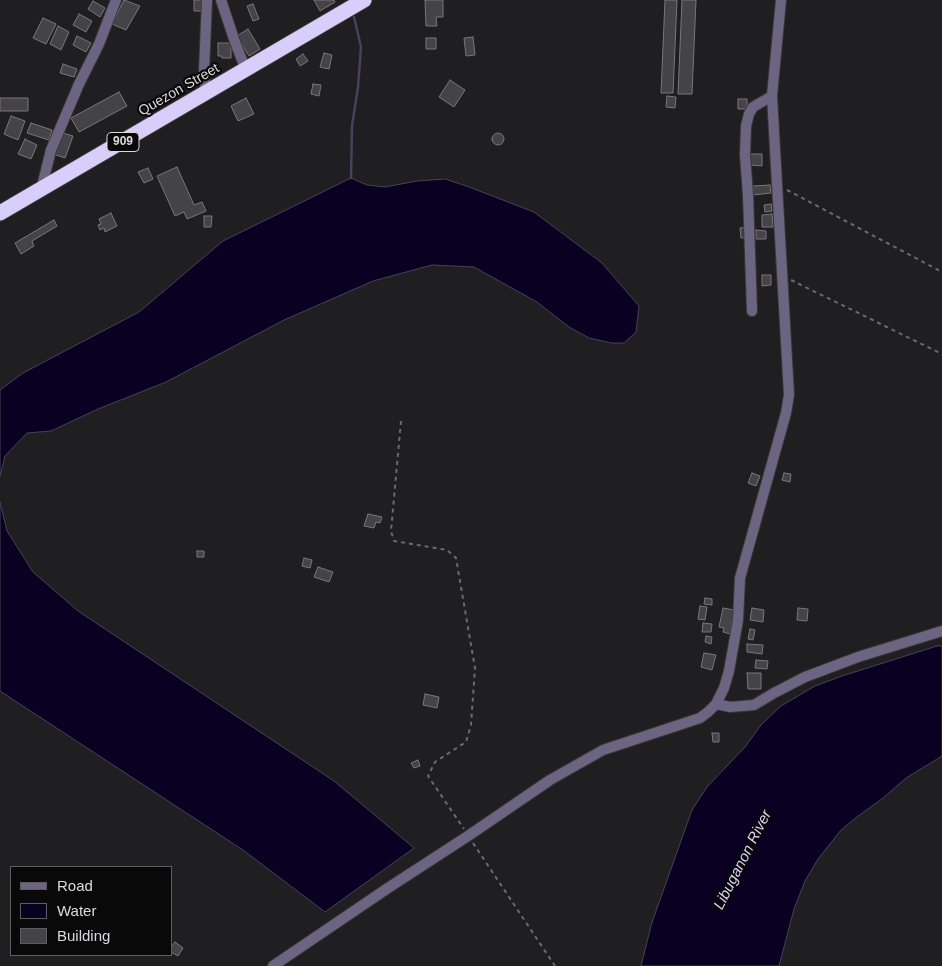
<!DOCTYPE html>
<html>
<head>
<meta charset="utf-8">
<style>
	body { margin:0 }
	#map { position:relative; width:942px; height:966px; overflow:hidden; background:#1f1f22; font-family:Arial,sans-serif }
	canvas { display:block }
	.legend { position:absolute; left:10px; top:866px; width:162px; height:90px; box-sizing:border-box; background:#09090a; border:1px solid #5d5d5e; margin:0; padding:6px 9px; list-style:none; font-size:15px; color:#dbdadd }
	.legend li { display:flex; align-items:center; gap:10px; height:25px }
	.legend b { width:25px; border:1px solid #5d5d5e }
</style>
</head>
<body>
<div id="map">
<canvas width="942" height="966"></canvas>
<ul class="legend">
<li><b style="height:6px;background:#6c6581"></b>Road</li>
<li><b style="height:14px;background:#0a0021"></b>Water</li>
<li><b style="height:14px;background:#444347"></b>Building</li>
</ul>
</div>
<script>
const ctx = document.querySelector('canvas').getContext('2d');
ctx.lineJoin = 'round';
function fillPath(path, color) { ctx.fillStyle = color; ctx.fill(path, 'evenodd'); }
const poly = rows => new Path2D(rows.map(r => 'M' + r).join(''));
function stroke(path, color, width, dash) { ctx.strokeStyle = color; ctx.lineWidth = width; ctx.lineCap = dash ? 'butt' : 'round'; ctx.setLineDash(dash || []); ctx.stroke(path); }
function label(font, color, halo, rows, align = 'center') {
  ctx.font = font + ' Arial,sans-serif'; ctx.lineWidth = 4.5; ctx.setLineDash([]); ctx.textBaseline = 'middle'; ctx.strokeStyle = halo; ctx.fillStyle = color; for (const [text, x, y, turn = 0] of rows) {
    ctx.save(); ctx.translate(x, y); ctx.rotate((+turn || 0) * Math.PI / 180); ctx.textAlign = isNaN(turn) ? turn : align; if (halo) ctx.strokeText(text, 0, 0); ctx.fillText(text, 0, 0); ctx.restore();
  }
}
const water = poly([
	[351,178,367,185,385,187,417,181,445,179,469,187,534,212,602,263,639,306,636,332,624,343,612,343,589,338,569,327,537,302,474,267,432,265,373,281,284,320,166,382,98,409,51,431,27,433,5,456,0,476,0,390,23,373,139,312,223,241,351,178],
	[0,502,7,531,33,572,78,611,334,781,414,848,325,912,243,850,0,691,0,502],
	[937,646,942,646,942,756,906,778,882,799,858,816,841,830,818,859,805,881,794,909,779,966,641,966,651,926,656,911,692,810,707,787,745,747,761,725,781,706,815,686,842,676,937,646]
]);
fillPath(water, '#0a0021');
stroke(water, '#494159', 1);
stroke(poly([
	[351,178,352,126,358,87,361,47,354,17]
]), '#494159', 2.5);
const building = poly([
	[124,0,140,6,126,30,112,24,124,0],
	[194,0,205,0,205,11,194,11,194,0],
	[314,0,334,0,335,2,320,11,314,0],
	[425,0,443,0,443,17,436,17,437,26,426,26,425,0],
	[665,0,677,0,673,93,661,93,665,0],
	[682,0,696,0,692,94,678,94,682,0],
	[93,1,105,8,100,17,88,9,93,1],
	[253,4,259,19,253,21,247,6,253,4],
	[79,14,92,21,86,32,73,25,79,14],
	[43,18,56,24,46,44,33,38,43,18],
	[58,26,69,32,61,50,50,44,58,26],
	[248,29,260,49,249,56,237,36,248,29],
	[77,36,91,43,86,52,73,45,77,36],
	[473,37,475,55,466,56,464,38,473,37],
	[426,38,436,38,436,49,426,49,426,38],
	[218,43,231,43,231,58,222,58,222,56,218,56,218,43],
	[324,53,332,55,329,69,320,67,324,53],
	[303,54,308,61,300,66,296,59,303,54],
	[63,64,77,69,74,77,60,73,63,64],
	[450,80,465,90,454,107,439,97,450,80],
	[313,84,321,85,319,96,311,94,313,84],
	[119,92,127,106,79,132,71,118,119,92],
	[667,96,676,97,675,108,666,107,667,96],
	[0,98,28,98,28,111,0,111,0,98],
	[246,98,254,114,238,121,231,106,246,98],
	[738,99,747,99,747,109,738,109,738,99],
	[11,116,25,121,18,140,4,134,11,116],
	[31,123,52,130,49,140,27,133,31,123],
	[60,132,73,136,65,158,53,154,60,132],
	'492 139a6 6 0 1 1 12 0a6 6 0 1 1-12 0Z',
	[25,139,37,145,31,159,18,154,25,139],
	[750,154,762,154,762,166,750,165,750,154],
	[177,167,194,205,202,202,206,211,187,219,184,212,175,216,157,176,177,167],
	[148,168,153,179,144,183,138,172,148,168],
	[770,185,771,193,753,195,753,186,770,185],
	[771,204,772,211,765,212,764,205,771,204],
	[111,213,117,226,105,232,104,228,100,230,98,225,101,224,99,219,111,213],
	[772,214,773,227,762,227,762,215,772,214],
	[204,216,212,216,211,227,204,227,204,216],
	[54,220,57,226,32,241,34,246,21,254,15,243,54,220],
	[746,227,748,237,741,238,740,228,746,227],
	[756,230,766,231,766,239,756,239,756,230],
	[762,275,771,275,771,285,762,286,762,275],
	[752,473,760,476,756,486,748,483,752,473],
	[784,473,791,474,790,482,782,480,784,473],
	[368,514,382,517,380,523,376,522,374,528,364,526,368,514],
	[197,551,204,551,204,557,197,557,197,551],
	[304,558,312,560,310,568,302,566,304,558],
	[318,567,333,572,329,582,314,577,318,567],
	[705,598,712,599,712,605,704,604,705,598],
	[700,606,707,607,705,620,698,619,700,606],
	[723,608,734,610,730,634,723,632,724,628,719,627,723,608],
	[752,608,764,610,763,622,750,620,752,608],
	[798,608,808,609,807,621,797,620,798,608],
	[703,623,712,624,711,632,702,632,703,623],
	[750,629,755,630,753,640,748,639,750,629],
	[706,636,712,637,711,644,705,642,706,636],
	[747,644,763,645,762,654,747,652,747,644],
	[704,653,716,655,712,670,701,667,704,653],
	[756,660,768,661,767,669,755,668,756,660],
	[747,673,761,673,761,689,748,689,747,673],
	[425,694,439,697,437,708,423,705,425,694],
	[712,733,719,733,719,742,713,742,712,733],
	[418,760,420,766,414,768,411,763,418,760],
	[175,942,183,948,178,956,171,952,171,947,175,942]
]);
fillPath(building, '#444347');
stroke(building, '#78777b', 1);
const street = poly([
	[221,0,235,42,246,70],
	[206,93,204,71,207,0],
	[41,190,51,150,79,84,99,44,116,0],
	[752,311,748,195,745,155,746,126,749,114,753,107,772,96],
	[716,704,730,707,754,705,774,693,805,677,858,657,942,631],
	[273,966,388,888,468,836,550,780,603,750,700,718,708,712,716,704,724,688,729,671,738,620,740,578,786,413,789,395,772,96,781,0]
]);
const highway = poly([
	[0,213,364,0]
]);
stroke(street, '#39393c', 12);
stroke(highway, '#39393c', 17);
stroke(poly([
	[787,190,942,272],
	[791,280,942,354],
	[401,421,391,531,394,541,447,550,456,558,475,668,471,725,466,742,435,762,428,776,464,829],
	[473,843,555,966]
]), '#6b6a6d', 2, [4, 4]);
stroke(street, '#6c6581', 10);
stroke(highway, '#d7cef9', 15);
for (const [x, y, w] of [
	[123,142,32]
]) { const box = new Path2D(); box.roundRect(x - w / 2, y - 9.5, w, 19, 4); ctx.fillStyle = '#09090a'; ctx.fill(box); stroke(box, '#dbdadd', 1); }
label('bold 12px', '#dbdadd', null, [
	["909",123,142]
]);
label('14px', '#dbdadd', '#09090a', [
	["Quezon Street",179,90,-30]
]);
label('italic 15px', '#dbd3f8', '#09090a', [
	["Libuganon River",743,860,-63]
]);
</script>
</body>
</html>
